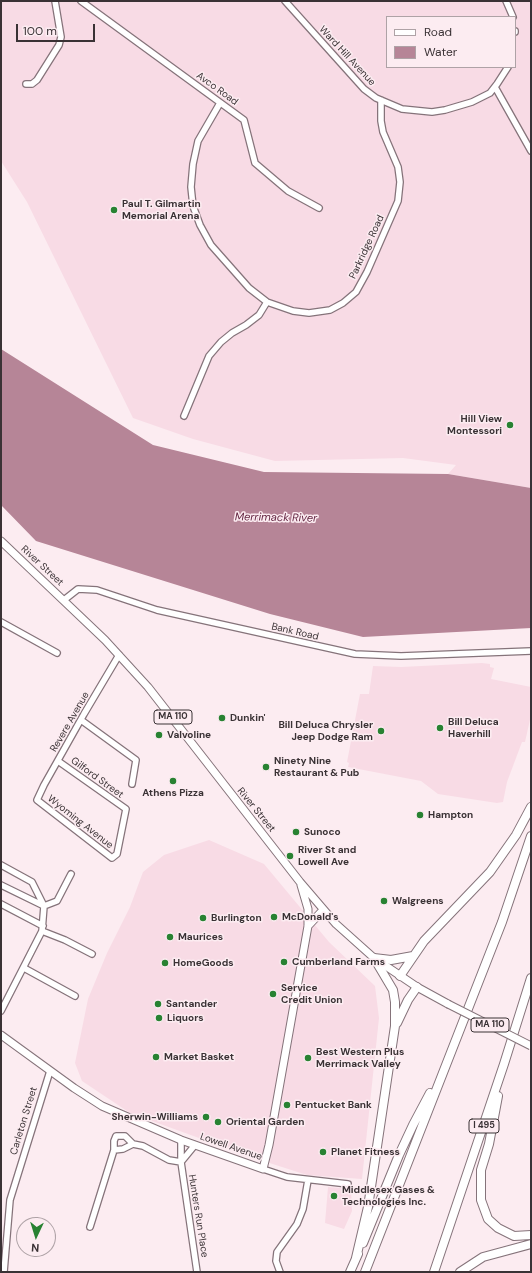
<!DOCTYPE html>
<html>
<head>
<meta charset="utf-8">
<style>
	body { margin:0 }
	#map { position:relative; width:532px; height:1273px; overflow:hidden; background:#fcecf1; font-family:"DM Sans",sans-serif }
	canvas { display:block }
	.frame { position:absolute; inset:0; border:2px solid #3a3235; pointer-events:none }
	.legend { position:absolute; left:386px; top:16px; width:130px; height:52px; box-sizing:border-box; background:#fcecf1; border:1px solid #aea2a6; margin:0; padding:5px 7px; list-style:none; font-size:12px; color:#3a3235 }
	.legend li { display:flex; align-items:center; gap:8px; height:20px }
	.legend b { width:20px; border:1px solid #aea2a6 }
	.north { position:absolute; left:16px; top:1217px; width:40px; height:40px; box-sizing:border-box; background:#fcecf1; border:1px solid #aea2a6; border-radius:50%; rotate:184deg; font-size:11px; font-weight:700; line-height:16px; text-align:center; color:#3a3235 }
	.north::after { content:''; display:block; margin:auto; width:14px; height:18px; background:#288232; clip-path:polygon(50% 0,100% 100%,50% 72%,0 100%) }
	.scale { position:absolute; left:16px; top:24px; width:79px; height:18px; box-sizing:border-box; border:2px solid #3a3235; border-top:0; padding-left:5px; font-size:12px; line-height:14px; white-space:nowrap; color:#3a3235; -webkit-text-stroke:3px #fcecf1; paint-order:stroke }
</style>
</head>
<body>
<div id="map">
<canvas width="532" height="1273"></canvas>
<div class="frame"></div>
<ul class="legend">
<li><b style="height:5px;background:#fff"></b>Road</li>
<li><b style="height:11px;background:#b68597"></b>Water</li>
</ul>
<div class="north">N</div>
<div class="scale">100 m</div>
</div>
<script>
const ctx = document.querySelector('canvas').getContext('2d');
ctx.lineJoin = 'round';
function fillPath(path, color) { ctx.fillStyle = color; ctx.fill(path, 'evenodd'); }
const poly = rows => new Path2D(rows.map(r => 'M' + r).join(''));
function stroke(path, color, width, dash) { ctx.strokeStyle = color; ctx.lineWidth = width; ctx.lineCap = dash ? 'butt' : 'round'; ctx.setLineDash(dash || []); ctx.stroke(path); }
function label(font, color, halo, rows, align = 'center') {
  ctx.font = font + ' "DM Sans",sans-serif'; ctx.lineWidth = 3; ctx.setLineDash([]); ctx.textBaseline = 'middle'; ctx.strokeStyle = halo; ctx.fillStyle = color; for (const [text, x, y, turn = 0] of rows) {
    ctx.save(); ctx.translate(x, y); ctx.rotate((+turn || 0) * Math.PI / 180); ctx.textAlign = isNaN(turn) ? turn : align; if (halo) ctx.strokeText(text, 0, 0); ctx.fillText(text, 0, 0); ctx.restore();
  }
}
fillPath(poly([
	[1,1,531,1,531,488,448,474,456,465,403,458,275,461,193,439,133,418,27,202,1,161],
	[387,17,515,17,515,67,387,67],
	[482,663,490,664,490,667,494,668,491,679,531,687,531,715,525,742,522,742,507,782,503,802,497,803,438,794,421,781,348,767,349,763,347,762,360,694,369,694,373,666,401,667],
	[209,840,264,864,329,942,375,986,379,1018,362,1179,307,1175,257,1159,130,1113,82,1081,75,1063,88,999,107,953,130,907,143,872,164,855],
	[328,1187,351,1189,352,1211,344,1229,325,1223]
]), '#f8dbe5');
fillPath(poly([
	[1,349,153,445,264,472,448,474,531,488,531,628,363,637,270,614,36,541,1,505]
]), '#b68597');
const minor = poly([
	[81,1,244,120,255,163,288,191,319,208],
	[285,1,364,89,376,98,402,109,432,112,445,110,472,102,490,93,497,84,508,67],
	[506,1,513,17],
	[515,31,515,32],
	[26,84,32,84,37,80,59,45,61,37,55,1],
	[495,87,531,151],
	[220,103,198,141,193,164,191,187,193,206,200,225,211,245,249,288,267,302,293,311,309,313,330,310,343,303,356,292,367,272,398,201,400,182,398,167,383,132,381,121,381,100],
	[184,416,209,356,221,342,232,333,246,325,259,315,267,302],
	[64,600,78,589,97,590,157,610,355,654,401,656,531,651],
	[1,622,57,653],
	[81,720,136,760,132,784],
	[58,761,126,809,117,854,112,858,37,800,44,785,84,714,119,655],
	[1,865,32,882,44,906,42,931,1,1011],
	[1,885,44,906,57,901,71,874],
	[1,904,43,926],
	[42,931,65,940,92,954],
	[24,968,75,996],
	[181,1140,181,1162,197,1272],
	[114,1150,123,1149,133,1144],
	[181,1162,195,1145],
	[263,1169,287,1177,348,1184],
	[90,1227,114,1150,114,1141,116,1136,125,1136,133,1144,143,1146,169,1160,181,1162],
	[4,1272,10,1200,50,1071],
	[280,1272,276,1261,277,1252,297,1224,303,1209,308,1180]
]);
const major = poly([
	[1,541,105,640,148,687,300,882,336,924,374,958,417,987,448,1004],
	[308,926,323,910],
	[1,1035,74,1088,102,1106,181,1140,263,1169,269,1145,308,926,308,909,301,885]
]);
const highway = poly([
	[374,958,391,960,413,956],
	[400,976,424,941,490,872,516,835,531,807],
	[397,1023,408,1000,417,987],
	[498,1096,489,1144,481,1170,481,1200,488,1219,498,1228,514,1236,531,1235],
	[363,1243,399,1155,413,1125,430,1093],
	[356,1258,368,1207,395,1026,395,1002,393,990,374,958],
	[350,1272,358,1254],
	[365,1272,502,922,531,836],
	[434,1272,504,1064,531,978],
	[460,1272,483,1257,531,1244]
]);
stroke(minor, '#85737a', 8);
stroke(major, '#85737a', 9);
stroke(highway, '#85737a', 10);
stroke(minor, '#fff', 5.5);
stroke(major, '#fff', 7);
stroke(highway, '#fff', 8);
const majorBridge = poly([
	[448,1004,531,1046]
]);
stroke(majorBridge, '#85737a', 9, []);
stroke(majorBridge, '#fff', 7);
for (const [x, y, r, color] of [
	[114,210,4,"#288232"],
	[510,425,4,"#288232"],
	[222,718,4,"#288232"],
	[440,728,4,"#288232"],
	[381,731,4,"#288232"],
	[159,735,4,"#288232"],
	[266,767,4,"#288232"],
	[173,781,4,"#288232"],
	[420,815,4,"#288232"],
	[296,832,4,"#288232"],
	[290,856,4,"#288232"],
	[384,901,4,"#288232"],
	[274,917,4,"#288232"],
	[203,918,4,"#288232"],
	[170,937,4,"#288232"],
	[284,962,4,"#288232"],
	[165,963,4,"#288232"],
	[273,994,4,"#288232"],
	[158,1004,4,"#288232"],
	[159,1018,4,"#288232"],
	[156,1057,4,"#288232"],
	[308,1058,4,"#288232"],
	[287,1105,4,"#288232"],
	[206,1117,4,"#288232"],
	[218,1122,4,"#288232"],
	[323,1152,4,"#288232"],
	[334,1196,4,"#288232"]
]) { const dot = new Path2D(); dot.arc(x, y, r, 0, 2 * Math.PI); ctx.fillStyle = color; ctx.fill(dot); stroke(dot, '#fcecf1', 1.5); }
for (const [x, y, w] of [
	[173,717,38],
	[490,1025,38],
	[484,1126,30]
]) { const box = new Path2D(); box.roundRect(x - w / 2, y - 7, w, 14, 3); ctx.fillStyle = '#fcecf1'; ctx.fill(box); stroke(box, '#3a3235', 1); }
label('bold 9px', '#3a3235', null, [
	["MA 110",173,717],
	["MA 110",490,1025],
	["I 495",484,1126]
]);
label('10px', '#3a3235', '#fcecf1', [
	["Ward Hill Avenue",347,56,47],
	["Avco Road",217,89,36],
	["Parkridge Road",367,247,-65],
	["River Street",42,566,43],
	["Bank Road",295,632,13],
	["Revere Avenue",70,722,-60],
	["Gilford Street",97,778,36],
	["River Street",256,810,51],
	["Wyoming Avenue",80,822,38],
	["Carleton Street",24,1121,-73],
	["Lowell Avenue",231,1147,19],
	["Hunters Run Place",198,1216,81]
]);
label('bold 10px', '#3a3235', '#fcecf1', [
	["Paul T. Gilmartin",122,204],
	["Memorial Arena",122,216],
	["Hill View",502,419,"right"],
	["Montessori",502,431,"right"],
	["Dunkin'",230,718],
	["Bill Deluca",448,722],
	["Haverhill",448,734],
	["Bill Deluca Chrysler",373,725,"right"],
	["Jeep Dodge Ram",373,737,"right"],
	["Valvoline",167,735],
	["Ninety Nine",274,761],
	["Restaurant & Pub",274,773],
	["Athens Pizza",173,793,"center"],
	["Hampton",428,815],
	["Sunoco",304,832],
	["River St and",298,850],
	["Lowell Ave",298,862],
	["Walgreens",392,901],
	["McDonald's",282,917],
	["Burlington",211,918],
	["Maurices",178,937],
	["Cumberland Farms",292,962],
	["HomeGoods",173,963],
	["Service",281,988],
	["Credit Union",281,1000],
	["Santander",166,1004],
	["Liquors",167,1018],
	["Best Western Plus",316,1052],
	["Merrimack Valley",316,1064],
	["Market Basket",164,1057],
	["Pentucket Bank",295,1105],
	["Sherwin-Williams",198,1117,"right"],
	["Oriental Garden",226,1122],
	["Planet Fitness",331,1152],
	["Middlesex Gases &",342,1190],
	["Technologies Inc.",342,1202]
], 'left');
label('italic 11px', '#622440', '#fcecf1', [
	["Merrimack River",276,518,1]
]);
</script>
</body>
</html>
